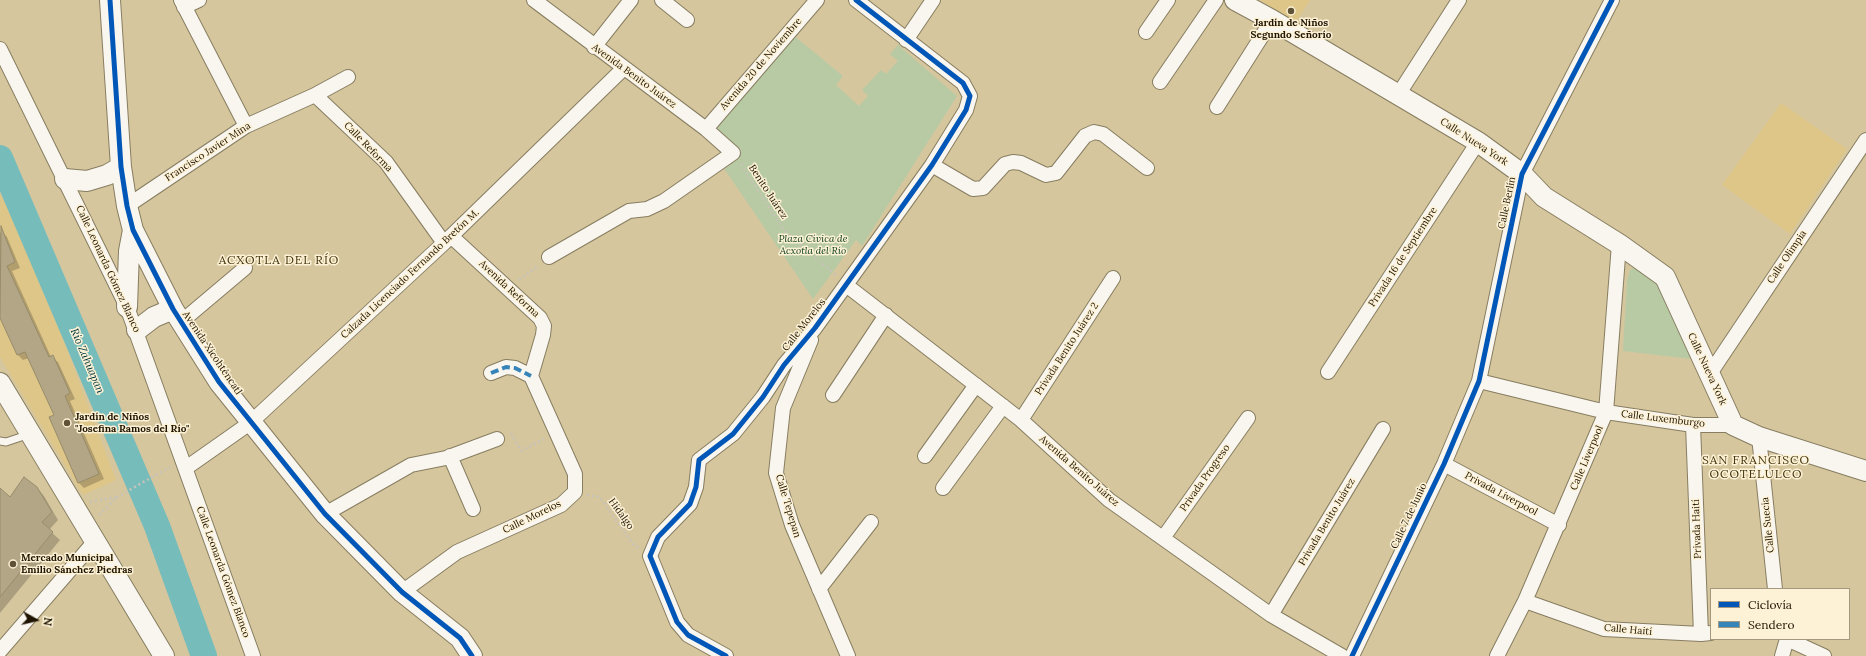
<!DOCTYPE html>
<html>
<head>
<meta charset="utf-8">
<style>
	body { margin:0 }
	#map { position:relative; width:1866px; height:656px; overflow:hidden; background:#d5c69e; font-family:Lora,serif }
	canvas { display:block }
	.legend { position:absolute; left:1710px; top:588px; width:140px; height:52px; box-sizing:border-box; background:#fdf2d6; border:1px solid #a49980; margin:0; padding:5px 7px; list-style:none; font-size:12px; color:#1f1400 }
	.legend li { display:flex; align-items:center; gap:8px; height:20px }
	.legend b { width:20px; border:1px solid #a49980 }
	.north { position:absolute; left:16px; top:600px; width:40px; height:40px; -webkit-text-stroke:3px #fdf2d6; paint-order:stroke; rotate:98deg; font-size:11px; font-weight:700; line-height:16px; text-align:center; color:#1f1400 }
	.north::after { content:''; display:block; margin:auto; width:14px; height:18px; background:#1f1400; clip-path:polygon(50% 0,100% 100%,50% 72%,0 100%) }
</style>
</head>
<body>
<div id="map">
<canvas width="1866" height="656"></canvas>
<ul class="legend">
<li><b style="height:5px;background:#0057b8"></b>Ciclovía</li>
<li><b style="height:5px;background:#3784b8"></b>Sendero</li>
</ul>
<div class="north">N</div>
</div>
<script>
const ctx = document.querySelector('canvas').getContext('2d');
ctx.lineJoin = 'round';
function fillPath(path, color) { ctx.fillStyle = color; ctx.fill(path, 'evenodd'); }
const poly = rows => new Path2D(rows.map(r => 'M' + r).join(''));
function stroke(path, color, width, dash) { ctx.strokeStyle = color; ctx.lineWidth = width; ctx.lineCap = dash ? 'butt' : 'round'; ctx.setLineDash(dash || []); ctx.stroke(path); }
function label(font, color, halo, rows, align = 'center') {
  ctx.font = font + ' Lora,serif'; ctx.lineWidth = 3; ctx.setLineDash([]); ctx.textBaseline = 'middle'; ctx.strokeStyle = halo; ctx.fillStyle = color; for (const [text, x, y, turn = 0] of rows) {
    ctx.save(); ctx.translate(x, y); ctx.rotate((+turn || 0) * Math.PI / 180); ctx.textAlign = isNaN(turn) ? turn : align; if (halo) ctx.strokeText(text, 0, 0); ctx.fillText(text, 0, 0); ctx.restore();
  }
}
fillPath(poly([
	[1260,0,1310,0,1296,22],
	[1781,103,1847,149,1790,234,1722,185],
	[0,194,13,216,63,339,116,480,83,495,0,357]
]), '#dec688');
fillPath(poly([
	[793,35,843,76,836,85,859,106,868,96,862,90,881,70,886,74,898,61,890,54,898,45,957,96,862,246,856,240,813,299,721,164,718,130,715,125],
	[1633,268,1641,269,1661,284,1692,359,1623,351,1627,281,1630,270]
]), '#b8caa4');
fillPath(poly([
	[2,232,7,237,20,268,12,271,51,357,58,362,75,399,70,401,104,479,84,488,79,483,50,418,55,415,29,358,23,360,18,355,0,315,0,233],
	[37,488,44,496,58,520,49,530,60,540,0,613,0,490,10,498]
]), '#0003');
stroke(poly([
	[0,158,157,526,204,656]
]), '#76bcbb', 26);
const building = poly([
	[1,226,15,262,7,266,49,357,53,355,70,393,65,396,99,474,78,483,49,417,54,415,25,352,17,355,0,318,1,226],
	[24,477,37,487,52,512,42,522,53,532,0,597,0,488,10,497,24,477]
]);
fillPath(building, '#b2a687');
stroke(building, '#978c6b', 1);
const lane = poly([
	[0,441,6,442,30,434]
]);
const street = poly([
	[181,0,246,126],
	[534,0,706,129,733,153,664,201,647,209,629,211,549,257],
	[662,0,687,20],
	[184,7,199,0],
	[1146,32,1168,0],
	[906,40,933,0],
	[594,47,631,0],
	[0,49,127,307,253,656],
	[1160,82,1216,0],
	[315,95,386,162,444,243],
	[1398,95,1459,0],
	[1217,107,1272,20],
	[706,129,817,0],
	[932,165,973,189,983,188,1005,164,1013,162,1021,163,1046,175,1056,173,1085,136,1094,132,1103,134,1147,168],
	[127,206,246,126,315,95,348,77],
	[451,236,540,318,544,326,543,335,531,376],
	[846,285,1021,420,1109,500,1271,615,1342,656],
	[181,322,245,268],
	[811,340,783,408,776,473,792,525,848,656],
	[1328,372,1478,142],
	[491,373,506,367,515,368,531,376],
	[1709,375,1866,140],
	[1479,381,1606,412,1693,425,1733,425],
	[833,395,886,315],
	[1021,420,1113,278],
	[1693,425,1701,634],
	[1759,437,1775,589],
	[450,456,473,509],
	[925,456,976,385],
	[1444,464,1559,525],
	[186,468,250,423,444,243,624,68],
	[943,488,1003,406],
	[325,514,411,465,446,458,497,439],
	[1163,538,1248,418],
	[819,589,871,522],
	[402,592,457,552,561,505,575,492,575,474,531,376],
	[1525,601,1604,629,1701,634,1711,633],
	[1271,615,1383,429],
	[1787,639,1824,656],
	[0,651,95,541],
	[726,656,688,635,677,622,650,556,658,537,690,504,696,487,699,460,733,434,763,397,784,365,815,328,932,165,966,110,970,96,963,83,856,0],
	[1352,656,1444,464,1479,381,1522,174,1612,0],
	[1497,656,1525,601,1606,412,1619,244],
	[1782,656,1787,639]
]);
const secondary = poly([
	[110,0,121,167,127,206,133,230,173,309,219,382,325,514,402,592,460,638,472,656],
	[1235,0,1272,20,1478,142,1522,174,1544,197,1619,244,1665,277,1733,425,1759,437,1866,471],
	[65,179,87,181,107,175,121,167],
	[127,307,129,251,133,230],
	[137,330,154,317,173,309],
	[0,383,164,656]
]);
stroke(lane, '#877d60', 9);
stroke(street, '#877d60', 16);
stroke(secondary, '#877d60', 22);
stroke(poly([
	[741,164,785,232,837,276],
	[519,280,539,265],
	[511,433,521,451,544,439],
	[587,495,600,497,632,543,639,548],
	[90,502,117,497],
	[99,515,117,497,170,467]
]), '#c8c3b8', 2.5, [2, 3]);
stroke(lane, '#f9f6f0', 7);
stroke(street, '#f9f6f0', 14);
stroke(secondary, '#f9f6f0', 20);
stroke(poly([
	[491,373,506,367,515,368,531,376]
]), '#3784b8', 4, [8, 4]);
stroke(poly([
	[110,0,121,167,127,206,133,230,173,309,219,382,325,514,402,592,460,638,472,656],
	[726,656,688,635,677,622,650,556,658,537,690,504,696,487,699,460,733,434,763,397,784,365,815,328,932,165,966,110,970,96,963,83,856,0],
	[1352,656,1444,464,1479,381,1522,174,1612,0]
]), '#0057b8', 5);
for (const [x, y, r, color] of [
	[1291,11,4,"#5f5237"],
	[67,423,4,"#5f5237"],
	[13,564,4,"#5f5237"]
]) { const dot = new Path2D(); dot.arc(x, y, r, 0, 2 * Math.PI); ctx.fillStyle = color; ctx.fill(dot); stroke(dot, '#fdf2d6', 1.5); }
label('bold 10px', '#1f1400', '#fdf2d6', [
	["Jardín de Niños",1291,23,"center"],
	["Segundo Señorío",1291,35,"center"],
	["Jardín de Niños",75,417],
	["\"Josefina Ramos del Río\"",75,429],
	["Mercado Municipal",21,558],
	["Emilio Sánchez Piedras",21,570]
], 'left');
label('10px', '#1f1400', '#fdf2d6', [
	["Avenida 20 de Noviembre",761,64,-49],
	["Avenida Benito Juárez",634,76,36],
	["Calle Nueva York",1474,142,33],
	["Calle Reforma",368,147,46],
	["Francisco Javier Mina",208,152,-33],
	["Benito Juárez",768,192,57],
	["Calle Berlín",1507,203,-78],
	["Privada 16 de Septiembre",1403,257,-57],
	["Calle Olimpia",1787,257,-56],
	["Calle Leonarda Gómez Blanco",108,269,65],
	["Calzada Licenciado Fernando Bretón M.",410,274,-43],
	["Avenida Reforma",509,289,43],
	["Calle Morelos",804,325,-52],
	["Privada Benito Juárez 2",1067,349,-57],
	["Avenida Xicohténcatl",212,353,56],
	["Calle Nueva York",1707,369,65],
	["Calle Luxemburgo",1663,419,7],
	["Calle Liverpool",1587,458,-67],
	["Avenida Benito Juárez",1079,471,41],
	["Privada Progreso",1205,478,-55],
	["Privada Liverpool",1501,494,28],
	["Calle Tepepan",788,506,73],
	["Hidalgo",621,514,54],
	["Calle 7 de Junio",1409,516,-65],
	["Calle Morelos",532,517,-26],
	["Privada Benito Juárez",1327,522,-59],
	["Calle Suecia",1768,525,-96],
	["Privada Haití",1697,529,-92],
	["Calle Leonarda Gómez Blanco",223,572,70],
	["Calle Haití",1628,630,5]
]);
label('italic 10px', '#043715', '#fdf2d6', [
	["Plaza Cívica de",813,239],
	["Acxotla del Río",813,251]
]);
label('italic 11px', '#03373e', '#fdf2d6', [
	["Río Zahuapan",87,361,67]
]);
ctx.letterSpacing = '1px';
label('12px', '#42350e', '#fdf2d6', [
	["ACXOTLA DEL RÍO",279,261],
	["SAN FRANCISCO",1756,461],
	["OCOTELULCO",1756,475]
]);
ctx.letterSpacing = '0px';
</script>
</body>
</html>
